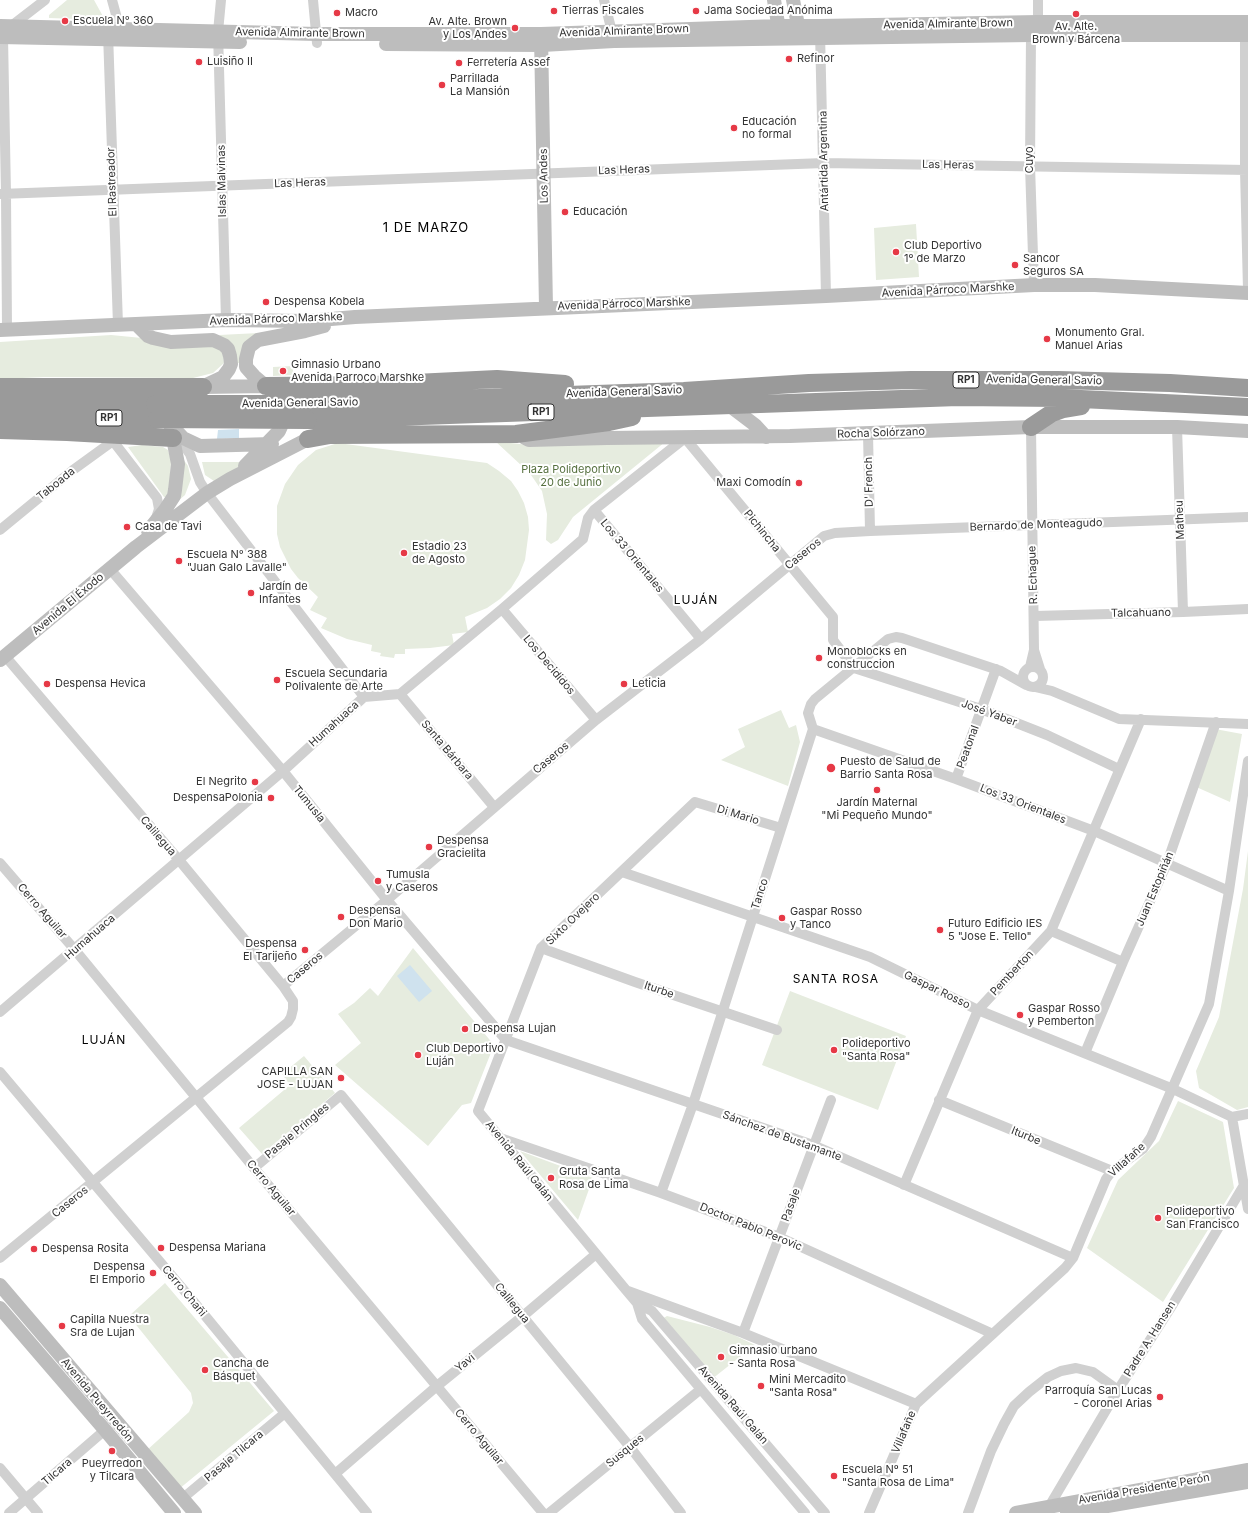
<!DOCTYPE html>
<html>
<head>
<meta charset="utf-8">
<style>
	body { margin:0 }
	canvas { display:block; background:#fff }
</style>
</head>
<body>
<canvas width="1248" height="1513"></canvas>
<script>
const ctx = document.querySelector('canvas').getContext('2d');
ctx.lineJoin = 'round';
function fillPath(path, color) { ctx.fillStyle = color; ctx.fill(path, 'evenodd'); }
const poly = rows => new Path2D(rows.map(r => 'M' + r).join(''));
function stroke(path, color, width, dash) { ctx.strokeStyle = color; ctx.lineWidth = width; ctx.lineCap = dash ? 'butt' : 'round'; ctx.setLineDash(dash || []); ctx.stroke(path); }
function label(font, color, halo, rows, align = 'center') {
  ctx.font = font + ' Inter,sans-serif'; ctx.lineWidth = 4; ctx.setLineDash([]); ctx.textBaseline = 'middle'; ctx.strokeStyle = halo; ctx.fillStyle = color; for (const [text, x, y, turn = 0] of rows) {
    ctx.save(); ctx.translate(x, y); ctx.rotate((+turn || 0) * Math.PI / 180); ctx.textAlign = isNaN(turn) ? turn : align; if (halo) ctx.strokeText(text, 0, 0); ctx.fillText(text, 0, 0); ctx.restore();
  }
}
fillPath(poly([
	[67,0,94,0,105,20,49,18,49,15],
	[916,224,919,277,876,280,874,228],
	[259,333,240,363,237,363,235,350,219,335],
	[111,335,214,345,222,350,224,363,213,373,193,378,44,377,0,379,0,342],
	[293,366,293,375,273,376,273,367],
	[495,441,536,446,665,442,573,517,558,540,551,544,546,540,547,514,542,491,531,475,522,466],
	[338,443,487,463,499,471,511,481,518,491,524,503,528,517,529,530,525,560,519,575,511,588,500,599,487,608,465,617,468,632,452,634,454,645,430,648,405,649,405,654,395,654,394,658,380,656,381,653,371,651,372,645,347,639,321,628,327,618,310,610,318,597,298,578,291,569,280,547,277,534,277,506,285,484,298,465,316,450],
	[142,445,163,447,168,450,171,460,169,494,166,497,164,497,128,447],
	[181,456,188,466,191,479,185,495,178,501],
	[202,462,245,462,217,483,205,475],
	[781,710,789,728,796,725,800,742,788,786,721,760,745,747,738,729],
	[1215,729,1242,734,1230,802,1194,786],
	[1248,851,1248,1107,1237,1110,1199,1088,1196,1071,1219,1017,1243,889],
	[413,948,494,1045,471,1103,462,1105,428,1146,335,1065,361,1043,338,1014,354,1003,370,988,378,996],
	[790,991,906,1036,878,1110,762,1065],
	[304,1056,335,1093,262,1154,239,1128,290,1085,282,1074],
	[1178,1101,1223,1122,1234,1188,1163,1302,1087,1248,1118,1180,1159,1141],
	[520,1151,593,1178,578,1220],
	[165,1283,274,1411,179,1489,146,1451,189,1412,193,1403,191,1393,129,1316],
	[667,1316,710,1327,734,1335,755,1345,712,1379,662,1319]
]), '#e6ecdf');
fillPath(poly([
	[239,429,239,438,217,439,218,430],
	[410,965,432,991,419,1002,397,976]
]), '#cfe2ee');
stroke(poly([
	[112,0,120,29],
	[221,0,218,32,226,320],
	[313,0,317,43],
	[604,0,612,32],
	[1245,28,1245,170,1248,290],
	[820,32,826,296],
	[108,33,118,325],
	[0,194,824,163,1248,170],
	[1034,285,1030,166,1031,35,1038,22,1038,0],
	[7,329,6,194,3,37,10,27,45,0],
	[1031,427,1034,650],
	[1177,427,1183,612],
	[868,433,870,531],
	[110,435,113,441,157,498,159,509,156,518],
	[176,435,190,454,200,482,207,493,364,697],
	[594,510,701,639],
	[0,530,73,470,113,441],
	[110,569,283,771,387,900,506,1040],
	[502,609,596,720],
	[1035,616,1183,612,1248,609],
	'1023 677a10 10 0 1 1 20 0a10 10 0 1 1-20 0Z',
	[1030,667,1034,650,1040,669],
	[1035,687,1052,691,1119,719,1248,724],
	[400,694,494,807],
	[813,729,956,779,1094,831,1229,891],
	[956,779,996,669],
	[781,828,695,802,541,948,478,1111,626,1290,637,1303,652,1311,825,1513],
	[0,863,75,950,254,1168,543,1513],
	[622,872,870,957,978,1010,1173,1089,1232,1117,1248,1114],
	[1051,931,1123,962],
	[541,948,635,982,777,1030],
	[283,986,387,900,596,720,701,639,824,536,835,533,870,531,1248,517],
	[0,1012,283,771,364,697,400,694,502,609,583,539,588,518,594,510,685,438,833,617,833,640,854,668,981,709,1047,735,1119,769],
	[506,1040,813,1145,1073,1258],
	[1085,1053,1123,962,1167,863,1216,722],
	[0,1072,193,1301,367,1513],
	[939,1100,1112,1171],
	[1232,1117,1248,1209],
	[503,1139,661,1193,779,1237,993,1334],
	[254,1168,341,1095,630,1447,681,1513],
	[904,1185,978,1010,1051,931,1141,719],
	[661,1193,693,1104,813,729,808,713,811,704,815,699,888,639,896,637,902,638,1001,671,1026,685],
	[0,1258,288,1022,291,1017,293,1009,293,1001,283,986,179,860,5,656],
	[628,1291,743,1333,916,1404],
	[637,1303,642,1319,805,1513],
	[743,1333,831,1100],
	[0,1468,38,1513],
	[335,1474,437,1386,523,1316,596,1254],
	[183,1498,285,1413],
	[1047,1510,1118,1390,1173,1304,1244,1185],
	[9,1513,105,1430],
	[549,1513,701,1389],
	[869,1513,916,1404,1065,1268,1073,1258,1106,1179,1112,1171,1143,1149,1151,1137,1209,1004,1229,891,1248,761],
	[968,1513,991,1451,1004,1424,1014,1406,1029,1392,1048,1377,1061,1371,1076,1368,1093,1372,1118,1390]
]), '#d0d0d0', 10);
stroke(poly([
	[774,0,780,35],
	[793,0,800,35],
	[0,26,317,34,541,34,779,26,820,26,1038,22,1248,22],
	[541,36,546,308],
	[0,37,240,42],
	[386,44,542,45,614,41,1031,35,1248,35],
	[137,325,148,336,153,338,171,342,213,340,224,345,228,349,230,356,231,364,229,369,223,377,206,385],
	[0,330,226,320,307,321,355,317,826,296,1034,285,1095,285,1248,293],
	[193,389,203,387,266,386],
	[274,393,254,376,246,367,246,359,249,347,258,340,305,331,324,326],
	[730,406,755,425,766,437],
	[171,425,183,438,200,446,272,444],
	[525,438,529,440,607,438,790,436,1031,427,1177,427,1248,431],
	[245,466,279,431,283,422,285,412],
	[148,531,165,510,174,496,175,490,178,464,171,428],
	[0,660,136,547,207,493,230,479,308,439],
	[0,1285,195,1513],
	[0,1308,105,1430,174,1513],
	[1016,1513,1248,1470],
	[1067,1513,1248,1482]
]), '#bdbdbd', 14);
stroke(poly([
	[266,386,374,385,497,379,565,384],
	[0,387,203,387],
	[0,402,155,404],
	[305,404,684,391,809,383,911,380,1058,380,1170,383,1248,388],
	[0,415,157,419],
	[308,420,958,397,1060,398,1248,407],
	[1031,427,1052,413,1063,409,1081,406],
	[0,430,67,432,173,438],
	[308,439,330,435,516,434,609,422,632,417]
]), '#9a9a9a', 18);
stroke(poly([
	[155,404,305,404],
	[157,419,308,420]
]), '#9a9a9a', 18);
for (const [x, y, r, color] of [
	[554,11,4,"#e63946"],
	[696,11,4,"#e63946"],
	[337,13,4,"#e63946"],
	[1076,14,4,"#e63946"],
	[65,21,4,"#e63946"],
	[515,28,4,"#e63946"],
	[789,59,4,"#e63946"],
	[199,62,4,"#e63946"],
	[459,63,4,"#e63946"],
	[442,85,4,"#e63946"],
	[734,128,4,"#e63946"],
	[565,212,4,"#e63946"],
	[896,252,4,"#e63946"],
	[1015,265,4,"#e63946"],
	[266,302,4,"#e63946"],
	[1047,339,4,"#e63946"],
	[283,371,4,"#e63946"],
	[799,483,4,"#e63946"],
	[127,527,4,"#e63946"],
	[404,553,4,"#e63946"],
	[179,561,4,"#e63946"],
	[251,593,4,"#e63946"],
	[819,658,4,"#e63946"],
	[277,680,4,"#e63946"],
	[47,684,4,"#e63946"],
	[624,684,4,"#e63946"],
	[831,768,5,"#e63946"],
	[255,782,4,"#e63946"],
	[877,790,4,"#e63946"],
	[271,798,4,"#e63946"],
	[429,847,4,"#e63946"],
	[378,881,4,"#e63946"],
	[341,917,4,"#e63946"],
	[782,918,4,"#e63946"],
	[940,930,4,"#e63946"],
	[305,950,4,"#e63946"],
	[1020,1015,4,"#e63946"],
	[465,1029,4,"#e63946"],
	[834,1050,4,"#e63946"],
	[418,1055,4,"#e63946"],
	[341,1078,4,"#e63946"],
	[551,1178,4,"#e63946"],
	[1158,1218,4,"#e63946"],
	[161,1248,4,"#e63946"],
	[34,1249,4,"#e63946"],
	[153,1273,4,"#e63946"],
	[62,1326,4,"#e63946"],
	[721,1357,4,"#e63946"],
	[205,1370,4,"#e63946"],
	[761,1386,4,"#e63946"],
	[1160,1397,4,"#e63946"],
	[112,1451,4,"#e63946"],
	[834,1476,4,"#e63946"]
]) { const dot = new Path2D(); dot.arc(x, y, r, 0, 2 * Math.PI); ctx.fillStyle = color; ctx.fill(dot); stroke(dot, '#fff', 1.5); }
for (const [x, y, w] of [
	[966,380,26],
	[541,412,26],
	[109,418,26]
]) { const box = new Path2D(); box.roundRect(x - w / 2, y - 8, w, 16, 3); ctx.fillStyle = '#fff'; ctx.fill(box); stroke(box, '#333', 1); }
label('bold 10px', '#333', null, [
	["RP1",966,380],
	["RP1",541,412],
	["RP1",109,418]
]);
label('11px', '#333', '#fff', [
	["Tierras Fiscales",562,11],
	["Jama Sociedad Anónima",704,11],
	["Macro",345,13],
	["Escuela N° 360",73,21],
	["Av. Alte. Brown",507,22,"right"],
	["y Los Andes",507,35,"right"],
	["Av. Alte.",1076,27,"center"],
	["Brown y Bárcena",1076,40,"center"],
	["Refinor",797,59],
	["Luisiño II",207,62],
	["Ferretería Assef",467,63],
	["Parrillada",450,79],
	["La Mansión",450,92],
	["Educación",742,122],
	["no formal",742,135],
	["Educación",573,212],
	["Club Deportivo",904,246],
	["1º de Marzo",904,259],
	["Sancor",1023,259],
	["Seguros SA",1023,272],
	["Despensa Kobela",274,302],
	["Monumento Gral.",1055,333],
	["Manuel Arias",1055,346],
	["Gimnasio Urbano",291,365],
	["Avenida Parroco Marshke",291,378],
	["Maxi Comodín",791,483,"right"],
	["Casa de Tavi",135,527],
	["Estadio 23",412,547],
	["de Agosto",412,560],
	["Escuela N° 388",187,555],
	["\"Juan Galo Lavalle\"",187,568],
	["Jardín de",259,587],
	["Infantes",259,600],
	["Monoblocks en",827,652],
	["construccion",827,665],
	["Escuela Secundaria",285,674],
	["Polivalente de Arte",285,687],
	["Despensa Hevica",55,684],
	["Leticia",632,684],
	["Puesto de Salud de",840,762],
	["Barrio Santa Rosa",840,775],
	["El Negrito",247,782,"right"],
	["DespensaPolonia",263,798,"right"],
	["Jardín Maternal",877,803,"center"],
	["\"Mi Pequeño Mundo\"",877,816,"center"],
	["Despensa",437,841],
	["Gracielita",437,854],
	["Tumusla",386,875],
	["y Caseros",386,888],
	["Despensa",349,911],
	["Don Mario",349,924],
	["Gaspar Rosso",790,912],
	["y Tanco",790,925],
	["Futuro Edificio IES",948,924],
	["5 \"Jose E. Tello\"",948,937],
	["Despensa",297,944,"right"],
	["El Tarijeño",297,957,"right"],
	["Gaspar Rosso",1028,1009],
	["y Pemberton",1028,1022],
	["Despensa Lujan",473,1029],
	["Polideportivo",842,1044],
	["\"Santa Rosa\"",842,1057],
	["Club Deportivo",426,1049],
	["Luján",426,1062],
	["CAPILLA SAN",333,1072,"right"],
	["JOSE - LUJAN",333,1085,"right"],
	["Gruta Santa",559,1172],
	["Rosa de Lima",559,1185],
	["Polideportivo",1166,1212],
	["San Francisco",1166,1225],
	["Despensa Mariana",169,1248],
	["Despensa Rosita",42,1249],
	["Despensa",145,1267,"right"],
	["El Emporio",145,1280,"right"],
	["Capilla Nuestra",70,1320],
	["Sra de Lujan",70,1333],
	["Gimnasio urbano",729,1351],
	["- Santa Rosa",729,1364],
	["Cancha de",213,1364],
	["Básquet",213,1377],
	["Mini Mercadito",769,1380],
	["\"Santa Rosa\"",769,1393],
	["Parroquía San Lucas",1152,1391,"right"],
	["- Coronel Arias",1152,1404,"right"],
	["Pueyrredon",112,1464,"center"],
	["y Tilcara",112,1477,"center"],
	["Escuela Nº 51",842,1470],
	["\"Santa Rosa de Lima\"",842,1483]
], 'left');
label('11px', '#333', '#fff', [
	["Avenida Almirante Brown",948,24,-1],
	["Avenida Almirante Brown",624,31,-2],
	["Avenida Almirante Brown",300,33,1],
	["Cuyo",1030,160,-90],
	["Antártida Argentina",824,161,-91],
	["Las Heras",948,165,1],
	["Las Heras",624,170,-2],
	["Los Andes",544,176,-91],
	["Islas Malvinas",222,181,-91],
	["El Rastreador",112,182,-92],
	["Las Heras",300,183,-2],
	["Avenida Párroco Marshke",948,290,-3],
	["Avenida Párroco Marshke",624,304,-2],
	["Avenida Párroco Marshke",276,319,-2],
	["Avenida General Savio",1044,380,1],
	["Avenida General Savio",624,392,-2],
	["Avenida General Savio",300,403,-1],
	["Rocha Solórzano",881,433,-2],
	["D' French",869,482,-91],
	["Taboada",56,484,-39],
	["Matheu",1180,520,-92],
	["Bernardo de Monteagudo",1036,525,-2],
	["Pichincha",762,531,51],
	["Caseros",803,554,-39],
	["Los 33 Orientales",632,556,50],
	["R. Echague",1033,575,-92],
	["Avenida El Éxodo",68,604,-40],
	["Talcahuano",1141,613,-1],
	["Los Decididos",549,665,50],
	["José Yaber",989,713,20],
	["Humahuaca",334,724,-42],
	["Peatonal",968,747,-70],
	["Santa Bárbara",447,750,50],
	["Caseros",551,758,-40],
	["Tumusla",309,804,51],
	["Los 33 Orientales",1023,804,21],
	["Di Mario",738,815,17],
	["Calilegua",158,836,49],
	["Juan Estopiñán",1155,889,-67],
	["Tanco",760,894,-72],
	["Cerro Aguilar",42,911,49],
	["Sixto Ovejero",573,919,-44],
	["Humahuaca",90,937,-41],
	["Caseros",305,968,-40],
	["Pemberton",1012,973,-47],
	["Iturbe",659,990,19],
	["Gaspar Rosso",937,990,26],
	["Pasaje Pringles",297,1131,-40],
	["Sánchez de Bustamante",782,1136,20],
	["Iturbe",1026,1136,22],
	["Villafañe",1127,1160,-42],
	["Avenida Raúl Galán",519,1161,51],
	["Cerro Aguilar",271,1188,50],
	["Caseros",70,1202,-39],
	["Pasaje",791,1205,-70],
	["Doctor Pablo Perovic",751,1227,22],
	["Cerro Chañi",184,1291,50],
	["Calilegua",512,1303,51],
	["Padre A. Hansen",1150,1339,-58],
	["Yavi",465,1363,-39],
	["Avenida Pueyrredón",97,1400,50],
	["Avenida Raúl Galán",733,1405,49],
	["Villafañe",904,1432,-67],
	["Cerro Aguilar",479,1437,50],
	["Susques",625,1451,-39],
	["Pasaje Tilcara",234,1456,-40],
	["Tilcara",57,1472,-41],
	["Avenida Presidente Perón",1144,1489,-10]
]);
label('11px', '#56703f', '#fff', [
	["Plaza Polideportivo",571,470],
	["20 de Junio",571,483]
]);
ctx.letterSpacing = '1px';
label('12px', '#000', '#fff', [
	["LUJÁN",696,600],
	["SANTA ROSA",836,979],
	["LUJÁN",104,1040]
]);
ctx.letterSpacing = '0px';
ctx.letterSpacing = '1px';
label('13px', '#000', '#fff', [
	["1 DE MARZO",426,228]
]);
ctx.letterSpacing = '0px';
</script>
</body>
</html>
